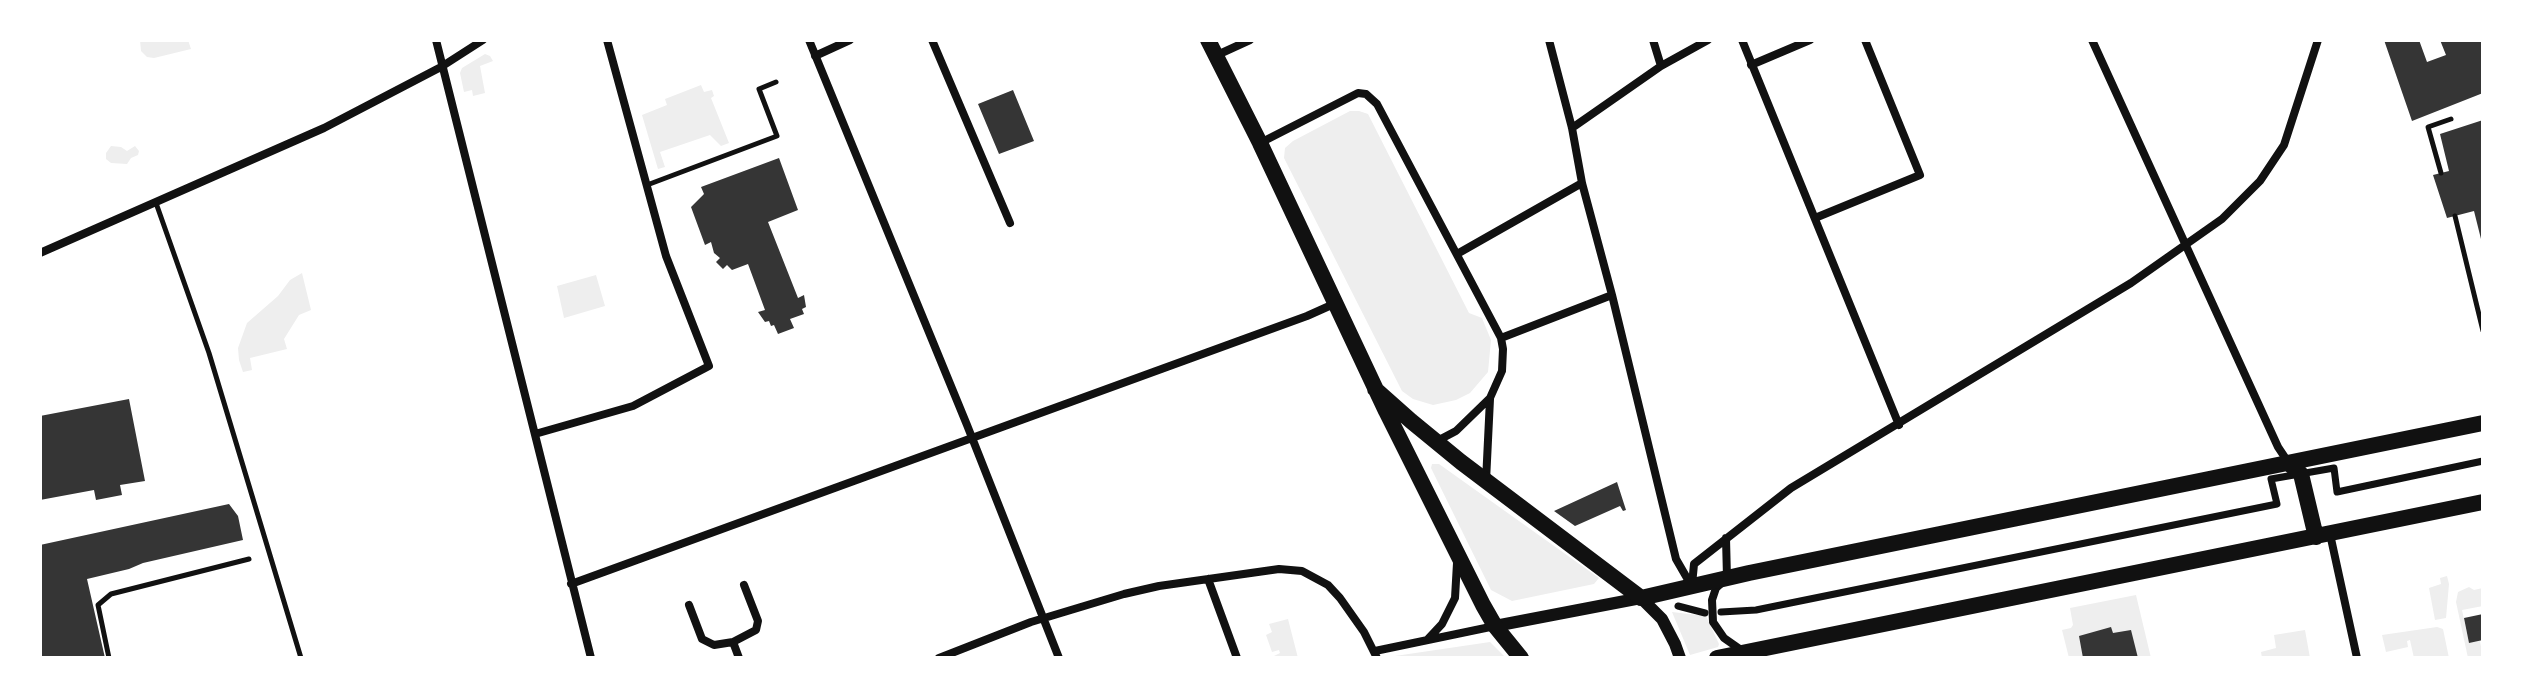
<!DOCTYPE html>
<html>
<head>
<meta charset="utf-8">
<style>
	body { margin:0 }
	#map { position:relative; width:2523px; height:698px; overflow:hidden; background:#fff; font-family:"Open Sans",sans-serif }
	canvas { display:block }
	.frame { position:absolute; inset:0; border:42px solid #fff; pointer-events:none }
</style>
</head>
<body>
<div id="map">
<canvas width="2523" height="698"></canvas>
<div class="frame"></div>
</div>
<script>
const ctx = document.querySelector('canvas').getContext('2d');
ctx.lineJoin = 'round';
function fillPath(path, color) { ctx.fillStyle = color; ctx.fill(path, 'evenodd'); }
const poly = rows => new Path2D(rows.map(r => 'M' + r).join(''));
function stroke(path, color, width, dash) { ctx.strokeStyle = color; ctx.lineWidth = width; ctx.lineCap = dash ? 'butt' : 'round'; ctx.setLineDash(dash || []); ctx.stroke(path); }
fillPath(poly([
	[140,40,188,40,191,49,154,58,147,57,141,51],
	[485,54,490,56,493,61,480,66,485,93,473,96,472,90,464,92,460,73,462,68],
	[701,85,704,92,712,90,714,96,711,98,729,143,721,146,710,135,660,152,665,167,658,169,642,115,667,105,665,99],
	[1350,111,1359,111,1368,114,1469,313,1482,318,1491,340,1488,372,1470,393,1456,400,1433,405,1413,399,1402,391,1284,158,1285,148,1293,141],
	[111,146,121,147,127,151,135,146,139,151,138,155,131,158,127,164,111,163,106,159,106,153],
	[302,273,311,310,299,315,284,339,287,349,250,358,252,370,243,372,239,360,238,348,247,323,278,296,290,280],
	[596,275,605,306,564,318,557,286],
	[1432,464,1439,464,1599,578,1594,584,1512,601,1491,590,1431,468],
	[2447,576,2449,584,2446,618,2435,620,2429,588,2441,584,2440,578],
	[2469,587,2474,590,2483,588,2483,606,2462,610,2469,642,2480,641,2483,658,2468,658,2456,602,2458,592],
	[2136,595,2151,658,2069,658,2062,630,2071,628,2073,625,2070,608],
	[1672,612,1706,616,1719,644,1718,647,1690,655],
	[1288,619,1298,658,1275,658,1274,656,1280,653,1279,650,1272,652,1266,635,1272,632,1269,624],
	[2437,627,2443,629,2449,658,2414,658,2410,640,2407,641,2408,647,2386,652,2382,635],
	[2305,630,2310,658,2262,658,2261,652,2276,648,2274,635],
	[1490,642,1506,658,1393,658,1395,656]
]), '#eee');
fillPath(poly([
	[2384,40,2419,40,2427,62,2446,55,2440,40,2483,40,2483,93,2412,121],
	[1013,90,1034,141,999,154,978,104],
	[2483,120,2483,243,2482,243,2474,211,2447,218,2433,175,2449,171,2440,134],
	[779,158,798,210,768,222,798,298,804,295,806,307,802,309,804,314,790,319,794,328,778,334,774,325,771,326,769,321,765,322,758,312,765,310,748,264,732,270,727,265,723,269,716,262,720,258,714,253,711,242,705,245,691,207,704,194,701,187],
	[129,399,145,481,120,485,122,495,96,500,94,490,40,500,40,416],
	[1617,482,1626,510,1623,511,1620,506,1575,526,1554,511],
	[229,504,238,516,243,540,143,563,129,569,87,579,105,658,40,658,40,545],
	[2483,614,2483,640,2469,643,2464,618],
	[2111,627,2113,633,2131,630,2138,658,2083,658,2079,636]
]), '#353535');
stroke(poly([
	[2441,173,2428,127,2451,119],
	[647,185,777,136,759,89,776,82],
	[156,203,209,353,301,658],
	[2455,216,2483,331],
	[109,658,98,605,111,594,249,559]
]), '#111', 5);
stroke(poly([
	[1678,606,1705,613],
	[1721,612,1756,610,2277,504,2271,479,2334,468,2337,492,2483,461]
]), '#111', 7);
stroke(poly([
	[436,40,591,658],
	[809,40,967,425,1059,658],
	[932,40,1010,223],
	[1549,40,1572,128,1582,183,1612,295,1676,559,1691,585],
	[1653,40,1661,66],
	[1742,40,1899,425],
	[2092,40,2278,447,2288,462],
	[815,56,850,40],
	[1215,56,1250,40],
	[1751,65,1810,40],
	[1572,128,1661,66,1708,40],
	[1260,143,1358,93,1366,94,1377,104,1501,338,1503,349,1502,371,1490,398,1456,431,1437,441],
	[1815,218,1920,175,1865,40],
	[40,253,324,128,441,67,483,40],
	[1457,254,1582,183],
	[1501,338,1612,295],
	[535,434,633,406,709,366,666,256,607,40],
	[1486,481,1490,399],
	[2330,534,2357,658],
	[1726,538,1727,578,1716,588,1712,600,1713,622,1724,638,1744,652],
	[1208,579,1237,658],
	[571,584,1307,316,1336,303],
	[1692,585,1694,564,1791,488,2131,283,2222,219,2260,181,2284,145,2318,40],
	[689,605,702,639,714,645,733,642,756,630,758,621,744,585],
	[1428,639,1442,624,1455,598,1457,563],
	[733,642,739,658],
	[1375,651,1495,626],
	[939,658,1031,622,1124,594,1159,586,1279,569,1302,571,1328,585,1340,598,1364,632,1377,658]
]), '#111', 8);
stroke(poly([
	[1495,626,1641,598,1662,619,1675,644,1680,658]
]), '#111', 12);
stroke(poly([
	[1208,40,1260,143,1386,411,1483,605,1495,626,1521,658],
	[1375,389,1411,421,1461,462,1641,598,1749,573,2483,423],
	[2288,463,2301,474,2316,537],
	[1717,658,2483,502]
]), '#111', 16);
</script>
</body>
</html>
